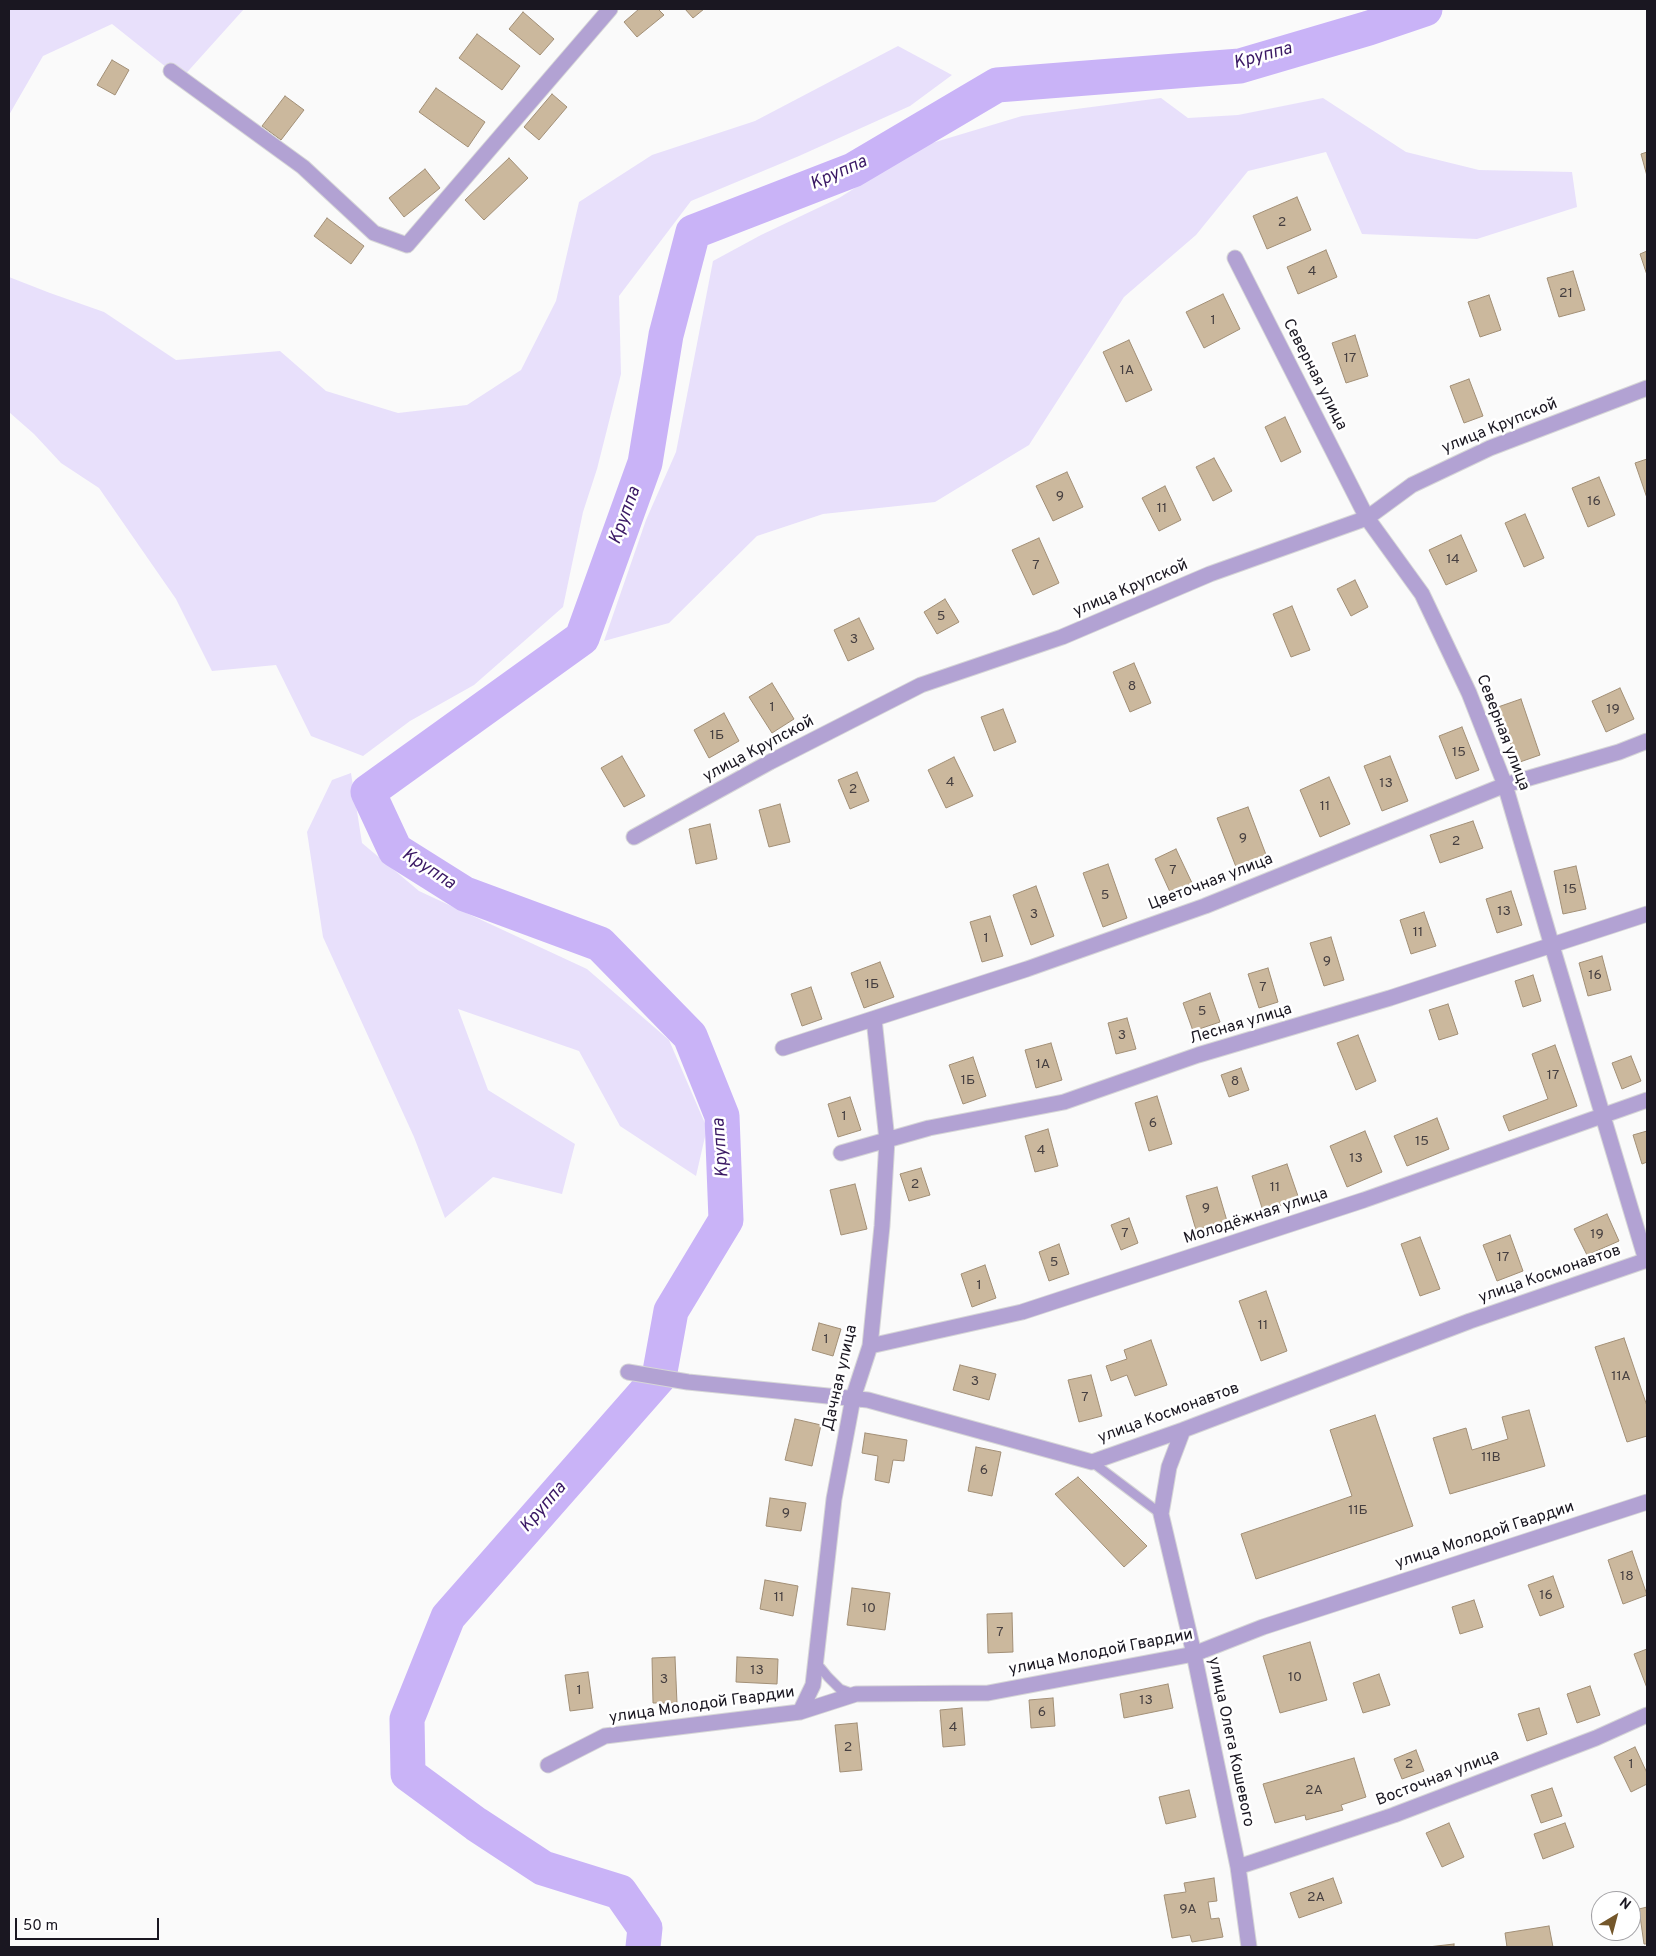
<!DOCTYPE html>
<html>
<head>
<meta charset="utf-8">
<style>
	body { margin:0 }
	#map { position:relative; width:1656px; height:1956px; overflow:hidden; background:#fafafa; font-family:Overpass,sans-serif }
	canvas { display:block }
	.frame { position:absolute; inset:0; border:10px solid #1a1721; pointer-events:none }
	.north { position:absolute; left:1591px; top:1891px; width:50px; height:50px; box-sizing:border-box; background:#fff; border:1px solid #a3a2a6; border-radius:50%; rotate:37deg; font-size:14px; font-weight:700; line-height:20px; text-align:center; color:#1a1721 }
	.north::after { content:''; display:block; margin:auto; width:18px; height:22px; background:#74572b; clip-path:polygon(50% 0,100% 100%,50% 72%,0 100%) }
	.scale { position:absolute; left:15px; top:1918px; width:144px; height:22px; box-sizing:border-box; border:2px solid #1a1721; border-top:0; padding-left:6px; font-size:15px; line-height:18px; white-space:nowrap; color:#1a1721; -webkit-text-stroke:4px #fff; paint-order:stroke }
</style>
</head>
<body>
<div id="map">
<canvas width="1656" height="1956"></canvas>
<div class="frame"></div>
<div class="north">N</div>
<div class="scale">50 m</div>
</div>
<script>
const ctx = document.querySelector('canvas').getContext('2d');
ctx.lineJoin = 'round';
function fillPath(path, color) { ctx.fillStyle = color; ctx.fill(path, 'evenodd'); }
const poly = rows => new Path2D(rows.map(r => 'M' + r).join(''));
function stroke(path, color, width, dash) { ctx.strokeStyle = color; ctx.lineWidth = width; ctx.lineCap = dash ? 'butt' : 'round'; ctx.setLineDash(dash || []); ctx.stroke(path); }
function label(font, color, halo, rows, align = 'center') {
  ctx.font = font + ' Overpass,sans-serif'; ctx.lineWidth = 5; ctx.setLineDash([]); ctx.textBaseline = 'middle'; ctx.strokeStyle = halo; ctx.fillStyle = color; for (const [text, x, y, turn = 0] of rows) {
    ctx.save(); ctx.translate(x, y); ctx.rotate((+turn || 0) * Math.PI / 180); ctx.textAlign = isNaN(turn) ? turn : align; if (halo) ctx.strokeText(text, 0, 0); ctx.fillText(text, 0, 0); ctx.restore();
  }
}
fillPath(poly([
	[9,9,244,9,181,79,112,24,43,56,9,115],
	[898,46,952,75,910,106,799,156,691,201,619,296,621,374,597,469,583,512,563,607,474,685,410,721,363,756,311,736,276,665,212,671,176,599,99,488,61,463,34,434,9,412,9,277,50,293,104,312,176,360,280,351,326,391,398,413,467,405,521,370,556,301,579,202,652,155,755,121],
	[1161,98,1188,118,1238,115,1323,98,1406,152,1479,170,1572,172,1577,207,1477,239,1362,234,1326,152,1248,171,1196,235,1124,297,1029,445,935,502,823,514,757,536,669,623,604,641,646,520,676,452,713,261,761,235,839,198,922,146,1022,116],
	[351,773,362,843,419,891,587,969,669,1040,707,1128,696,1176,620,1126,579,1051,458,1009,488,1090,575,1144,562,1194,493,1177,445,1218,414,1137,323,937,307,832,332,780]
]), '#e8e0fb');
stroke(poly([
	[643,1947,645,1928,620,1892,543,1868,476,1824,408,1774,407,1719,448,1617,659,1377,671,1311,726,1220,722,1116,690,1036,600,944,465,894,395,850,368,792,582,638,645,463,666,335,693,232,853,170,997,85,1240,66,1369,28,1425,9]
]), '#c9b3f7', 35);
const building = poly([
	[639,9,658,9,664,15,637,37,624,22,639,9],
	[685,9,704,9,693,18,685,9],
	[523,12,554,39,540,55,509,29,523,12],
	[477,34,520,66,502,90,459,58,477,34],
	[112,60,129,70,115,95,97,85,112,60],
	[436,88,485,122,468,147,419,112,436,88],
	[552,94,567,107,539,140,524,127,552,94],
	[285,96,304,110,281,140,262,126,285,96],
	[1647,152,1647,176,1641,154,1647,152],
	[509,158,528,178,484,220,465,200,509,158],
	[425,169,440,188,404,217,389,198,425,169],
	[1297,197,1311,230,1267,249,1253,216,1297,197],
	[327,218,364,246,351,264,314,236,327,218],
	[1326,250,1337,277,1298,294,1287,267,1326,250],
	[1647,251,1647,275,1640,254,1647,251],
	[1573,271,1585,310,1559,317,1547,278,1573,271],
	[1223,294,1240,329,1204,348,1186,312,1223,294],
	[1489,295,1501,330,1480,337,1468,302,1489,295],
	[1355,335,1368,376,1346,383,1332,343,1355,335],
	[1129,340,1152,390,1126,402,1103,352,1129,340],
	[1469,379,1483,416,1464,423,1450,386,1469,379],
	[1285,417,1301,452,1281,462,1265,427,1285,417],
	[1214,458,1232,491,1213,501,1196,467,1214,458],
	[1647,459,1647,498,1635,463,1647,459],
	[1067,472,1083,507,1053,521,1036,486,1067,472],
	[1599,477,1615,515,1588,527,1572,488,1599,477],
	[1165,486,1181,520,1159,531,1142,498,1165,486],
	[1525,514,1544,558,1524,567,1505,523,1525,514],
	[1461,535,1477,571,1446,585,1429,550,1461,535],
	[1039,538,1059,583,1033,595,1012,550,1039,538],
	[1355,580,1368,607,1351,616,1337,589,1355,580],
	[945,599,959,622,937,634,924,612,945,599],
	[1292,606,1310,650,1291,657,1273,614,1292,606],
	[859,618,874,649,848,661,834,630,859,618],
	[1134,663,1151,703,1130,712,1113,672,1134,663],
	[772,683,794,719,772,733,749,697,772,683],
	[1620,688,1634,719,1606,732,1592,701,1620,688],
	[1521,699,1540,755,1517,763,1498,707,1521,699],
	[1003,709,1016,742,994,751,981,717,1003,709],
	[724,713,739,741,709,758,694,730,724,713],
	[1462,727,1479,770,1456,779,1439,736,1462,727],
	[622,756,645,796,624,807,601,768,622,756],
	[1390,756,1408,801,1382,811,1364,766,1390,756],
	[954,757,973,796,946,808,928,770,954,757],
	[857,772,869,801,850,809,838,780,857,772],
	[1329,777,1350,824,1320,837,1300,790,1329,777],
	[780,804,790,842,769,847,759,810,780,804],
	[1248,807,1268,860,1238,872,1217,818,1248,807],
	[1473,821,1483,848,1440,863,1430,835,1473,821],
	[710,824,717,859,696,864,689,829,710,824],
	[1176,849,1192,883,1170,892,1155,859,1176,849],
	[1108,864,1127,918,1103,927,1083,873,1108,864],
	[1576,866,1586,909,1563,914,1554,871,1576,866],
	[1036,886,1054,936,1031,945,1013,895,1036,886],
	[1511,891,1522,925,1497,933,1486,899,1511,891],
	[1424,912,1436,946,1411,954,1400,920,1424,912],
	[990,916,1003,956,982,962,970,922,990,916],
	[1331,937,1344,980,1324,986,1310,943,1331,937],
	[1602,956,1611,990,1588,996,1579,963,1602,956],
	[880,962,894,997,864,1008,851,973,880,962],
	[1268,968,1278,1002,1259,1008,1248,974,1268,968],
	[1533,975,1541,1001,1523,1007,1515,981,1533,975],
	[811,987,822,1019,802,1026,791,994,811,987],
	[1210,993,1220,1022,1193,1031,1183,1003,1210,993],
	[1448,1004,1458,1034,1439,1040,1429,1010,1448,1004],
	[1127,1018,1136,1049,1116,1054,1108,1023,1127,1018],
	[1358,1035,1376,1081,1356,1090,1337,1043,1358,1035],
	[1051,1043,1062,1080,1036,1088,1025,1050,1051,1043],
	[1555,1045,1577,1106,1509,1131,1503,1116,1548,1099,1532,1054,1555,1045],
	[1631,1056,1641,1081,1622,1089,1612,1063,1631,1056],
	[973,1057,986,1096,963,1104,949,1065,973,1057],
	[1241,1068,1249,1090,1229,1097,1221,1075,1241,1068],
	[1157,1096,1172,1144,1149,1151,1135,1103,1157,1096],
	[850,1097,861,1130,838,1137,828,1104,850,1097],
	[1437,1118,1449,1149,1407,1166,1394,1136,1437,1118],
	[1048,1129,1058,1166,1035,1172,1025,1136,1048,1129],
	[1365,1131,1382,1172,1347,1187,1330,1146,1365,1131],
	[1647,1131,1647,1162,1642,1164,1633,1135,1647,1131],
	[1287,1164,1299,1199,1263,1211,1252,1176,1287,1164],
	[921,1168,930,1195,909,1201,900,1174,921,1168],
	[855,1184,867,1229,841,1235,830,1190,855,1184],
	[1217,1187,1227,1221,1196,1230,1186,1196,1217,1187],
	[1607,1214,1619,1241,1587,1255,1574,1229,1607,1214],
	[1129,1218,1138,1243,1121,1250,1111,1225,1129,1218],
	[1510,1235,1523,1271,1497,1281,1483,1245,1510,1235],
	[1420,1237,1440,1289,1420,1296,1401,1244,1420,1237],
	[1059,1244,1069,1274,1049,1281,1039,1252,1059,1244],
	[985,1265,996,1298,972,1307,961,1274,985,1265],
	[1266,1291,1287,1351,1261,1361,1239,1301,1266,1291],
	[819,1323,841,1329,833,1356,812,1350,819,1323],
	[1624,1338,1647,1406,1647,1436,1627,1442,1595,1347,1624,1338],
	[1151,1340,1167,1385,1135,1396,1127,1375,1111,1381,1106,1366,1127,1359,1124,1350,1151,1340],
	[960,1365,996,1374,989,1400,953,1390,960,1365],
	[1091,1375,1102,1416,1079,1422,1068,1380,1091,1375],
	[1529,1410,1545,1466,1450,1494,1433,1438,1466,1428,1472,1450,1508,1439,1502,1417,1529,1410],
	[1375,1415,1413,1526,1256,1579,1241,1534,1352,1496,1330,1430,1375,1415],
	[795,1419,821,1425,812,1466,785,1460,795,1419],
	[865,1433,907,1440,904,1461,893,1460,889,1483,875,1480,878,1456,862,1453,865,1433],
	[976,1447,1001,1452,992,1496,968,1491,976,1447],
	[1078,1477,1147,1546,1124,1567,1055,1494,1078,1477],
	[770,1498,806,1503,801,1531,766,1526,770,1498],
	[1632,1551,1647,1595,1623,1604,1608,1560,1632,1551],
	[1553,1576,1564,1607,1540,1616,1528,1585,1553,1576],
	[765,1580,798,1586,793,1616,760,1609,765,1580],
	[852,1588,890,1593,885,1630,847,1625,852,1588],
	[1474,1600,1483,1627,1460,1634,1452,1607,1474,1600],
	[1012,1613,1013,1652,988,1653,987,1614,1012,1613],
	[1310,1642,1327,1700,1280,1713,1263,1656,1310,1642],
	[1647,1649,1647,1688,1634,1654,1647,1649],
	[675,1657,677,1703,653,1703,652,1658,675,1657],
	[737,1657,778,1659,777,1684,736,1682,737,1657],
	[588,1672,593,1708,570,1711,565,1675,588,1672],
	[1379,1674,1390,1705,1363,1713,1353,1683,1379,1674],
	[1168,1684,1173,1708,1124,1718,1120,1694,1168,1684],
	[1590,1686,1600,1715,1577,1723,1567,1694,1590,1686],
	[1053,1698,1055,1726,1031,1728,1029,1700,1053,1698],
	[962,1708,965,1745,943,1747,940,1710,962,1708],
	[1539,1708,1547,1734,1527,1741,1518,1714,1539,1708],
	[857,1723,862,1770,840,1772,835,1725,857,1723],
	[1635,1747,1647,1773,1647,1784,1631,1792,1614,1757,1635,1747],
	[1416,1750,1424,1771,1402,1779,1394,1759,1416,1750],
	[1354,1758,1366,1797,1341,1805,1343,1810,1306,1820,1305,1815,1275,1823,1263,1784,1354,1758],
	[1552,1788,1562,1816,1541,1823,1531,1795,1552,1788],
	[1189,1790,1196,1817,1166,1824,1159,1797,1189,1790],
	[1449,1823,1464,1857,1442,1867,1426,1833,1449,1823],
	[1565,1823,1574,1847,1543,1859,1534,1834,1565,1823],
	[1214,1878,1217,1901,1208,1902,1211,1919,1219,1918,1223,1937,1192,1942,1190,1935,1172,1938,1164,1895,1186,1892,1184,1883,1214,1878],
	[1333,1878,1342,1903,1299,1918,1290,1893,1333,1878],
	[1647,1907,1647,1944,1644,1944,1639,1909,1647,1907],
	[1549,1926,1553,1947,1507,1947,1505,1933,1549,1926],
	[1454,1944,1454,1947,1428,1947,1454,1944]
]);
fillPath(building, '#cbb89d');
stroke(building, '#a28f76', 1);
const lane = poly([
	[1092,1462,1161,1514],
	[815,1661,828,1677,840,1689,854,1694]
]);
const street = poly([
	[171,71,303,167,374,233,407,245,610,9],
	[1235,258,1367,518,1422,594,1469,693,1505,785,1552,946,1646,1260],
	[634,837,770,762,921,685,1062,637,1210,574,1367,518,1412,485,1490,448,1647,388],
	[783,1048,1027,969,1205,906,1505,785,1619,752,1647,741],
	[841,1153,929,1128,1064,1102,1198,1055,1390,998,1647,914],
	[870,1346,1022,1312,1364,1200,1647,1100],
	[628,1372,688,1382,868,1400,1092,1462,1183,1430,1470,1321,1647,1260],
	[1183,1430,1169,1467,1161,1514,1194,1654,1238,1867,1249,1947],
	[800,1712,813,1685,834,1499,853,1398,870,1346,882,1226,887,1140,874,1019],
	[548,1765,605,1736,800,1712,856,1694,988,1693,1194,1654,1263,1627,1647,1502],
	[1238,1867,1394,1815,1596,1738,1647,1715]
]);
stroke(lane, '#d6d6d7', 11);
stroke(street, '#d6d6d7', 17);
stroke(lane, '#b2a2d3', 9);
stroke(street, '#b2a2d3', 15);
label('14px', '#463f40', null, [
	["2",1282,223],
	["4",1312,272],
	["21",1566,294],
	["1",1213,321],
	["17",1350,359],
	["1А",1127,371],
	["9",1060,497],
	["16",1594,502],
	["11",1162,509],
	["14",1453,560],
	["7",1036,566],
	["5",941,617],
	["3",854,640],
	["8",1132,687],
	["1",772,708],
	["19",1613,710],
	["1Б",717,736],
	["15",1459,753],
	["4",950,783],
	["13",1386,784],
	["2",853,790],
	["11",1325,807],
	["9",1243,839],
	["2",1456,842],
	["7",1173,871],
	["15",1570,890],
	["5",1105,896],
	["13",1504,912],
	["3",1034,915],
	["11",1418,933],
	["1",986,939],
	["9",1327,962],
	["16",1595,976],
	["1Б",872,985],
	["7",1263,988],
	["5",1202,1012],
	["3",1122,1036],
	["1А",1043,1065],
	["17",1553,1076],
	["1Б",968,1081],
	["8",1235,1082],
	["1",844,1117],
	["6",1153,1124],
	["15",1422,1142],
	["4",1041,1151],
	["13",1356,1159],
	["2",915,1185],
	["11",1275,1188],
	["9",1206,1209],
	["7",1125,1234],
	["19",1597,1235],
	["17",1503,1258],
	["5",1054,1263],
	["1",979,1286],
	["11",1263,1326],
	["1",826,1340],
	["11А",1621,1377],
	["3",975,1382],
	["7",1085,1398],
	["11В",1491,1458],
	["6",984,1471],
	["11Б",1358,1511],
	["9",786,1514],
	["18",1627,1577],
	["16",1546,1596],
	["11",779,1598],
	["10",869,1609],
	["7",1000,1633],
	["13",757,1671],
	["10",1295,1678],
	["3",664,1680],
	["1",579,1691],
	["13",1146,1701],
	["6",1042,1713],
	["4",953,1728],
	["2",848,1748],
	["2",1409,1765],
	["1",1631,1765],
	["2А",1314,1791],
	["2А",1316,1898],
	["9А",1188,1910]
]);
label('16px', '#1a1721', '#fff', [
	["Северная улица",1314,375,63],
	["улица Крупской",1500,427,-22],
	["улица Крупской",1131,589,-23],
	["Северная улица",1502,733,69],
	["улица Крупской",759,750,-28],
	["Цветочная улица",1211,883,-21],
	["Лесная улица",1241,1025,-17],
	["Молодёжная улица",1256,1217,-18],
	["улица Космонавтов",1550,1275,-19],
	["Дачная улица",841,1378,-77],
	["улица Космонавтов",1169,1414,-20],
	["улица Молодой Гвардии",1485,1536,-18],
	["улица Молодой Гвардии",1101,1653,-11],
	["улица Молодой Гвардии",702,1706,-8],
	["улица Олега Кошевого",1230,1742,78],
	["Восточная улица",1438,1779,-21]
]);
label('italic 18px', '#3a1864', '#fff', [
	["Круппа",1263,57,-15],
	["Круппа",839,174,-24],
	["Круппа",626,516,-70],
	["Круппа",428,870,33],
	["Круппа",722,1148,-94],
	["Круппа",544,1508,-49]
]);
</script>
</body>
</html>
